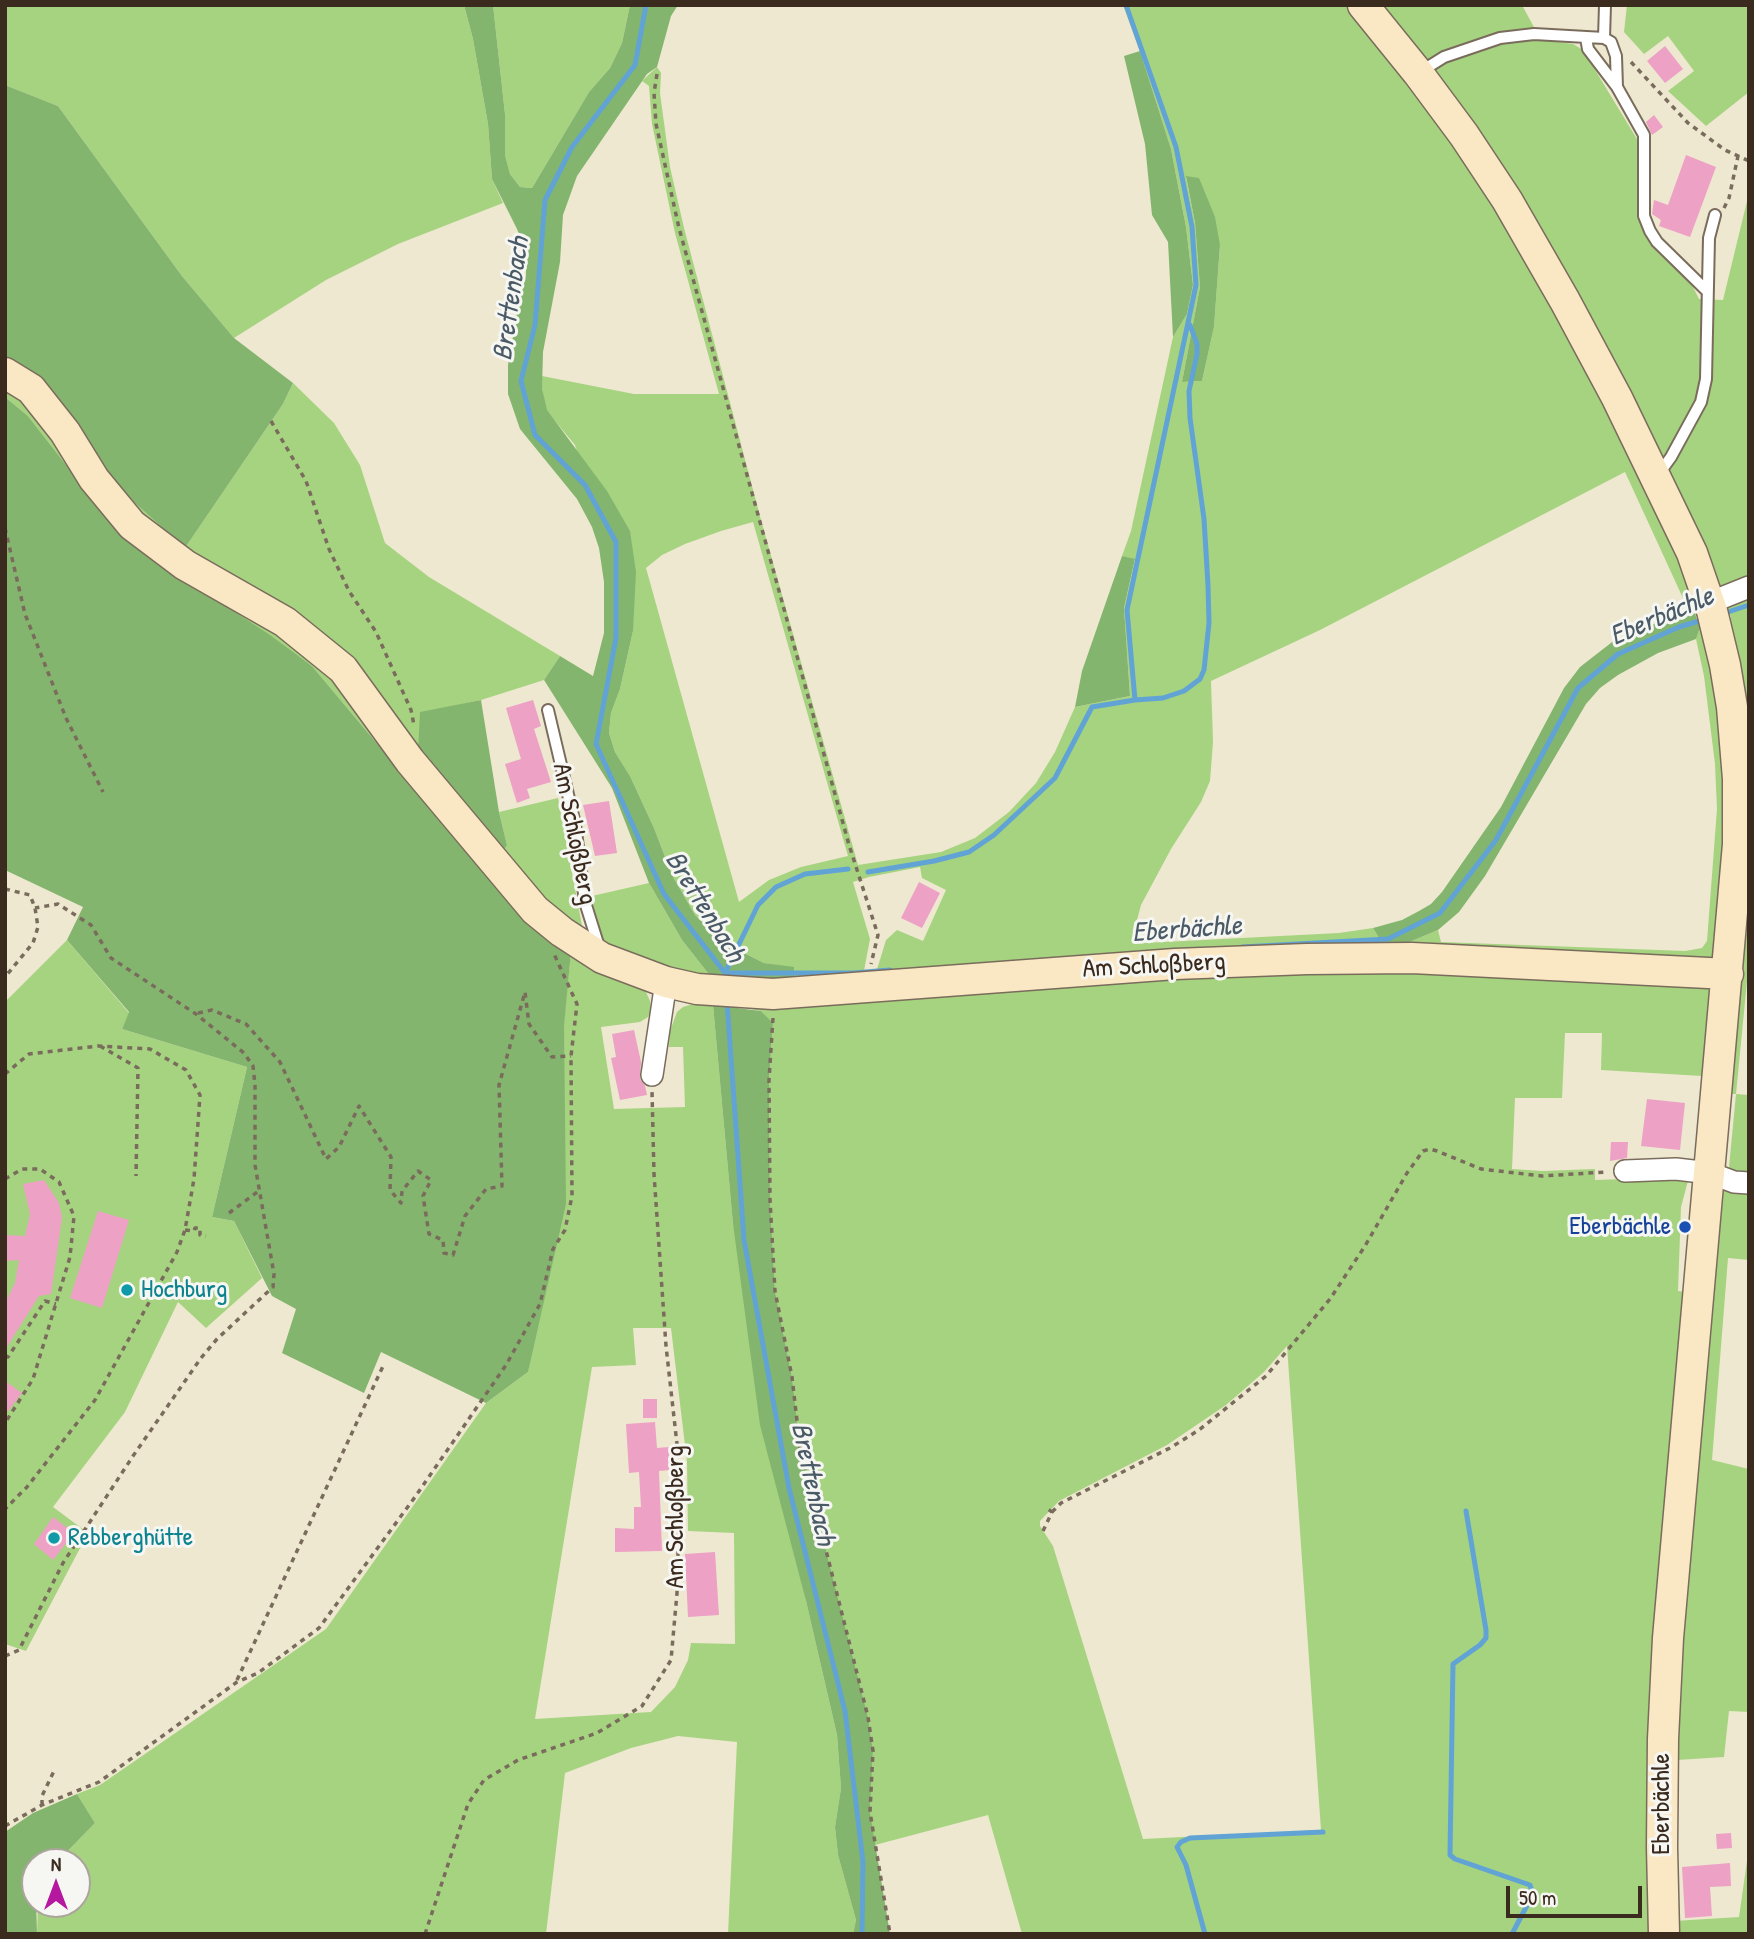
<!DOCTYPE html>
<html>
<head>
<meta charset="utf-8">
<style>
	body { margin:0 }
	#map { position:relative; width:1754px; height:1939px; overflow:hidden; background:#eee8d0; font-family:"Patrick Hand",sans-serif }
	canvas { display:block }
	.frame { position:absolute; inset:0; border:7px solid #3b2a1e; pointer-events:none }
	.north { position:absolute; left:21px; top:1848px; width:70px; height:70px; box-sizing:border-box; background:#f6f6f2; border:2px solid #aba49d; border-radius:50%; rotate:0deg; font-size:19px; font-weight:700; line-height:28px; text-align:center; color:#3b2a1e }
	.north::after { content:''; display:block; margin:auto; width:24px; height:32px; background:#b5179e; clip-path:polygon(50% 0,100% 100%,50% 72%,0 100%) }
	.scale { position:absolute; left:1506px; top:1886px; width:136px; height:32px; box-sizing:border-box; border:4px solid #3b2a1e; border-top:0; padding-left:9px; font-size:21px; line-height:24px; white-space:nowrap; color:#3b2a1e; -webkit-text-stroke:5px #f6f6f2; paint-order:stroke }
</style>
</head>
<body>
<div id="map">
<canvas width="1754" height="1939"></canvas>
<div class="frame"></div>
<div class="north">N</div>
<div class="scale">50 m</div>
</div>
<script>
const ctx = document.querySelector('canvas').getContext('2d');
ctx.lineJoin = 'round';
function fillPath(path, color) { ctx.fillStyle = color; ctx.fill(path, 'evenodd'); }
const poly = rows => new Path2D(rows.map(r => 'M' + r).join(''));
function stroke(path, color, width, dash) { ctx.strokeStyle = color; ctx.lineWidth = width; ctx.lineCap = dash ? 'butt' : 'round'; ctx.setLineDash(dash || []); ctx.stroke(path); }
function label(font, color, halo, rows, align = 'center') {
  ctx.font = font + ' "Patrick Hand",sans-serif'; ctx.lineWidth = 6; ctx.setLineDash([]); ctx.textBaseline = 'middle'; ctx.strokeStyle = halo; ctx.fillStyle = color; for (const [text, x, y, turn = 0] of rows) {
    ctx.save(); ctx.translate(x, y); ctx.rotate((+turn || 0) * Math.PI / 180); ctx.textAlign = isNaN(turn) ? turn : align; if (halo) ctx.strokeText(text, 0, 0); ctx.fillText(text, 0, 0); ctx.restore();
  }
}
fillPath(poly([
	[5,5,464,5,473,39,488,124,492,179,503,203,398,244,326,280,234,338,182,276,58,106,5,85],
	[493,5,630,5,622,43,610,68,589,92,532,188,520,187,510,174,505,155,505,114],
	[1123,5,1522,5,1535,29,1536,39,1573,44,1583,50,1637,139,1638,214,1642,228,1652,245,1691,283,1699,299,1723,300,1749,193,1749,961,1736,1094,1749,1095,1749,1177,1732,1174,1729,1167,1736,1094,1702,1093,1702,1076,1601,1070,1602,1033,1565,1033,1562,1098,1515,1098,1512,1169,1543,1171,1595,1169,1595,1180,1689,1177,1681,1207,1678,1291,1707,1295,1721,1193,1726,1188,1749,1187,1749,1260,1728,1258,1712,1460,1749,1469,1749,1712,1729,1711,1724,1757,1677,1760,1674,1921,1739,1917,1749,1847,1749,1934,1022,1934,988,1815,875,1845,870,1812,873,1751,868,1717,800,1447,792,1377,775,1291,770,1199,769,1080,773,1024,761,1011,741,1007,743,980,794,968,764,963,738,950,720,939,695,915,672,875,654,828,630,776,615,752,609,733,611,713,620,689,633,631,575,445,546,410,542,388,542,376,634,394,719,394,675,233,652,124,649,86,642,81,657,67,661,73,660,93,670,167,684,228,761,520,858,865,941,852,975,838,1009,812,1036,783,1055,752,1075,707,1130,696,1124,608,1135,560,1122,556,1131,531,1173,337,1187,314,1193,285,1186,227,1171,149,1140,51],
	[1186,177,1220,245,1214,327,1202,381,1182,382,1200,287,1195,223],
	[1625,472,1688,609,1693,608,1696,615,1727,606,1731,618,1700,628,1696,639,1704,676,1715,764,1717,809,1707,941,1702,948,1685,951,1441,942,1438,930,1407,943,1385,948,1373,928,1339,933,1144,943,1133,935,1141,905,1171,849,1201,802,1210,781,1213,742,1211,681,1320,630],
	[753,522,848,856,801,867,769,880,739,902,646,568,662,555,685,544,721,531],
	[920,867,922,878,946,890,923,941,897,930,886,940,875,976,863,976,870,939,853,882,869,877],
	[1287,1346,1321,1830,1143,1839,1053,1546,1040,1526,1040,1521,1059,1501,1167,1445,1226,1405,1264,1372],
	[1627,5,1749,5,1749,92,1706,126,1668,91,1694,71,1668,36,1644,54,1624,32],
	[5,361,136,504,185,548,283,404,293,383,334,423,360,465,385,543,429,577,560,656,544,680,481,700,421,713,507,845,499,812,558,798,583,931,646,992,650,1001,651,1010,648,1017,640,1022,601,1027,614,1109,685,1107,683,1047,669,1047,670,1031,677,1012,683,1007,696,1003,713,1005,733,1224,806,1601,837,1735,841,1788,835,1827,838,1855,856,1920,853,1934,728,1934,737,1742,678,1736,631,1748,565,1773,546,1934,37,1934,38,1904,77,1904,77,1862,57,1862,95,1823,77,1794,100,1785,326,1629,486,1403,528,1372,571,952,467,851,312,666,134,546,109,520,28,416,5,397],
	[633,1328,671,1328,687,1462,688,1531,734,1533,735,1644,691,1643,688,1660,675,1687,651,1712,535,1719,592,1367,636,1365],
	[649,883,682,940,711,977,649,968,602,941,595,919,592,896],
	[67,940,129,1013,122,1029,247,1067,212,1217,234,1221,262,1278,206,1328,178,1302,125,1412,53,1507,88,1533,26,1651,5,1644,5,1002]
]), '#a6d380');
fillPath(poly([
	[464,5,493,5,505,114,505,155,510,174,520,187,532,188,589,92,610,68,622,43,630,5,678,5,671,16,657,67,647,74,577,176,563,215,560,262,543,352,542,388,547,410,607,491,630,531,636,572,633,631,620,689,611,713,609,733,615,752,630,776,654,828,672,875,695,915,720,939,738,950,764,963,794,967,794,979,743,980,711,977,682,940,649,883,612,788,544,680,560,656,593,676,604,633,604,582,599,548,592,527,577,499,520,429,508,394,508,365,519,302,526,275,526,254,517,229,492,179,488,124,473,39],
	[1140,51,1171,149,1186,227,1193,285,1187,314,1173,337,1168,242,1152,215,1145,144,1124,56],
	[5,85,58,106,182,276,234,338,293,383,283,404,185,548,136,504,5,361],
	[1186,176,1199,178,1215,217,1220,245,1214,327,1202,381,1182,382,1200,287,1195,223],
	[5,397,28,416,109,520,134,546,270,635,312,666,467,851,571,952,564,1026,566,1204,528,1372,486,1403,381,1352,364,1393,282,1353,296,1309,272,1296,234,1221,212,1217,247,1067,122,1029,129,1012,67,940,83,907,5,870],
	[1122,556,1135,559,1124,608,1130,696,1075,707,1082,671],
	[1693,608,1700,628,1696,639,1658,653,1618,675,1600,688,1586,704,1485,876,1459,912,1438,930,1407,943,1385,948,1373,928,1402,920,1419,911,1431,904,1442,892,1501,807,1564,688,1580,667,1616,639],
	[481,700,499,812,507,845,498,858,418,752,420,712],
	[713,1005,761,1011,773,1023,769,1080,770,1199,775,1291,792,1377,800,1447,868,1717,873,1751,870,1812,890,1934,853,1934,856,1920,838,1855,835,1827,841,1788,837,1735,806,1601,760,1425,733,1224],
	[77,1794,95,1823,57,1862,35,1862,37,1934,5,1934,5,1832,33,1813]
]), '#84b56e');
stroke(poly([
	[646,5,635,65,572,147,545,200,535,325,521,381,535,435,585,485,616,542,616,638,596,744,664,894,725,973,726,982],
	[1722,614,1749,605],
	[1135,700,1163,698,1184,691,1200,679,1204,670,1209,623,1208,585,1204,519,1190,418,1189,391,1197,354,1197,344,1190,325],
	[848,869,805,874,776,887,758,905,725,973,853,973,890,970],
	[868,872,934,861,969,852,994,835,1055,778,1092,707,1135,700,1127,610,1196,285,1192,227,1176,147,1126,5],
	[1242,947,1388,939,1440,913,1496,840,1578,688,1618,654,1679,627,1706,619],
	[727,1002,744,1240,789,1488,845,1711,863,1862,862,1934],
	[1466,1511,1486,1630,1486,1638,1480,1645,1453,1664,1450,1855,1455,1859,1530,1885,1533,1894,1512,1934],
	[1205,1934,1186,1865,1177,1847,1181,1842,1190,1838,1323,1832]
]), '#61a3d5', 5);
fillPath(poly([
	[1665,46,1683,69,1665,83,1647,61],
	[1654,115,1663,127,1652,135,1646,122],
	[1686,155,1716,167,1690,237,1659,226,1661,220,1652,214,1654,200,1668,205],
	[533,700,541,726,534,729,551,782,527,789,530,798,517,803,505,764,521,759,506,708],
	[609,801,617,853,595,856,583,805],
	[919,882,940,893,922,928,901,918],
	[634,1030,641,1062,640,1079,645,1086,647,1095,620,1100,611,1058,616,1057,612,1034],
	[1647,1099,1685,1103,1680,1150,1641,1146],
	[1611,1142,1628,1142,1627,1158,1610,1161],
	[44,1180,59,1203,62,1218,51,1294,39,1296,5,1350,5,1303,15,1283,19,1260,5,1261,5,1235,25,1236,30,1214,23,1184],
	[98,1211,129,1220,102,1308,70,1298],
	[5,1381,22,1393,5,1415],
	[643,1399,657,1399,657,1418,643,1418],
	[655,1422,657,1448,669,1447,670,1470,659,1471,662,1551,615,1552,615,1528,634,1529,634,1507,641,1507,639,1472,629,1473,626,1424],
	[53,1517,74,1533,53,1560,34,1544],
	[715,1552,719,1615,688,1617,685,1554],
	[1731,1833,1732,1848,1717,1849,1716,1834],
	[1730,1863,1731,1886,1710,1887,1712,1916,1685,1918,1682,1867]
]), '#eca1c5');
const lane = poly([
	[1586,38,1588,49,1617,87,1644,135,1644,216,1650,231,1657,242,1707,291],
	[1604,38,1605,5],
	[1420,72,1444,57,1500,38,1534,34,1604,38,1611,42,1616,56,1617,87],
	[1658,475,1671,457,1701,402,1706,379,1709,238,1715,215],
	[548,710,575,824,585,902,600,950]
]);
const street = poly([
	[1709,603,1749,587],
	[652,1075,666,982],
	[1625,1171,1676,1169,1710,1173,1734,1182,1749,1183]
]);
const secondary = poly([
	[1363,5,1418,73,1464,135,1507,200,1565,301,1617,398,1692,553,1712,611,1725,665,1732,707,1738,779,1738,844,1668,1638,1663,1739,1662,1847,1664,1934],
	[5,373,31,389,65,432,94,479,132,525,185,565,285,622,343,669,410,761,535,910,562,932,602,958,666,982,697,989,773,994,1175,964,1307,959,1412,958,1728,974]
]);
stroke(lane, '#7a6c5c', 14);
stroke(street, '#7a6c5c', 24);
stroke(secondary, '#7a6c5c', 33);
stroke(poly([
	[1631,62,1688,123,1725,150,1749,161],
	[657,74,654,93,656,124,679,228,849,845,878,935,871,964],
	[1724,208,1729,198,1738,156],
	[271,421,306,481,329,549,349,591,376,632,411,710,414,725],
	[5,528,25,614,66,718,103,792],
	[5,889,30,895,35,908,38,927,33,943,5,977],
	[198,1013,212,1010,246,1024,280,1062,326,1159,339,1147,359,1106,391,1157,390,1190,401,1203,402,1191,418,1171,431,1180,423,1196,429,1234,443,1240,444,1253,453,1255,465,1216,486,1189,502,1186,499,1085,525,992,529,1024,552,1057,571,1056],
	[773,1018,769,1080,770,1199,775,1291,792,1377,800,1447,868,1717,873,1751,870,1812,890,1934],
	[100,1046,138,1068,136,1176],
	[5,1074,29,1054,98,1046,150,1049,186,1070,200,1095,194,1179,185,1230,177,1252,95,1400,27,1487,5,1509],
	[5,1179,22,1169,40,1169,59,1182,74,1216,70,1257,33,1379,5,1423],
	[229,1213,260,1190],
	[185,1230,194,1231,195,1228,200,1228,200,1235,206,1236],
	[5,1356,8,1357,45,1301,56,1304],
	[1052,1512,1061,1503,1170,1448,1199,1430,1266,1376,1330,1299,1365,1246,1407,1173,1423,1151,1430,1149,1437,1151,1481,1169,1542,1176,1606,1172],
	[1043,1531,1052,1512,1045,1507],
	[5,1656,19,1650,63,1563,133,1456,201,1358,217,1339,273,1287,274,1274,255,1165,255,1085,253,1066,244,1053,196,1014,111,958,91,925,58,904,35,908],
	[237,1680,384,1364],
	[42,1805,42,1796,55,1769],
	[5,1826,42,1805,99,1782,237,1682,258,1673,319,1628,415,1497,506,1365,540,1304,553,1249,565,1230,572,1196,571,1056,577,1004,554,954],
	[425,1934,468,1804,484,1780,518,1760,597,1733,642,1706,671,1660,677,1593,680,1471,666,1346,654,1174,652,1091]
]), '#7a6c5c', 3.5, [5, 5]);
stroke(lane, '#fff', 10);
stroke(street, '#fff', 21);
stroke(secondary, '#fae7c3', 30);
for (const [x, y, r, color] of [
	[1685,1227,7,"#1a4fb4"],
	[127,1290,7,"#0f9aa8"],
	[54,1538,7,"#0f9aa8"]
]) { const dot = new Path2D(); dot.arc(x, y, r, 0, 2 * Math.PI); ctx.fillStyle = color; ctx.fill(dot); stroke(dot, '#f6f6f2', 2.5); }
label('26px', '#3b2a1e', '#f6f6f2', [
	["Am Schloßberg",574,834,79],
	["Am Schloßberg",1154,966,-3],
	["Am Schloßberg",676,1517,-90],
	["Eberbächle",1662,1804,-90]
]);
label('26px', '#164399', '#f6f6f2', [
	["Eberbächle",1671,1227]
], 'right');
label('26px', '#0d838f', '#f6f6f2', [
	["Hochburg",141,1290],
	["Rebberghütte",68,1538]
], 'left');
label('italic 28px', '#4a5a67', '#f6f6f2', [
	["Brettenbach",512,299,-82],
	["Eberbächle",1662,617,-23],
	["Brettenbach",704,907,58],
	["Eberbächle",1187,930,-4],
	["Brettenbach",812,1484,78]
]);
</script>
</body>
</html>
